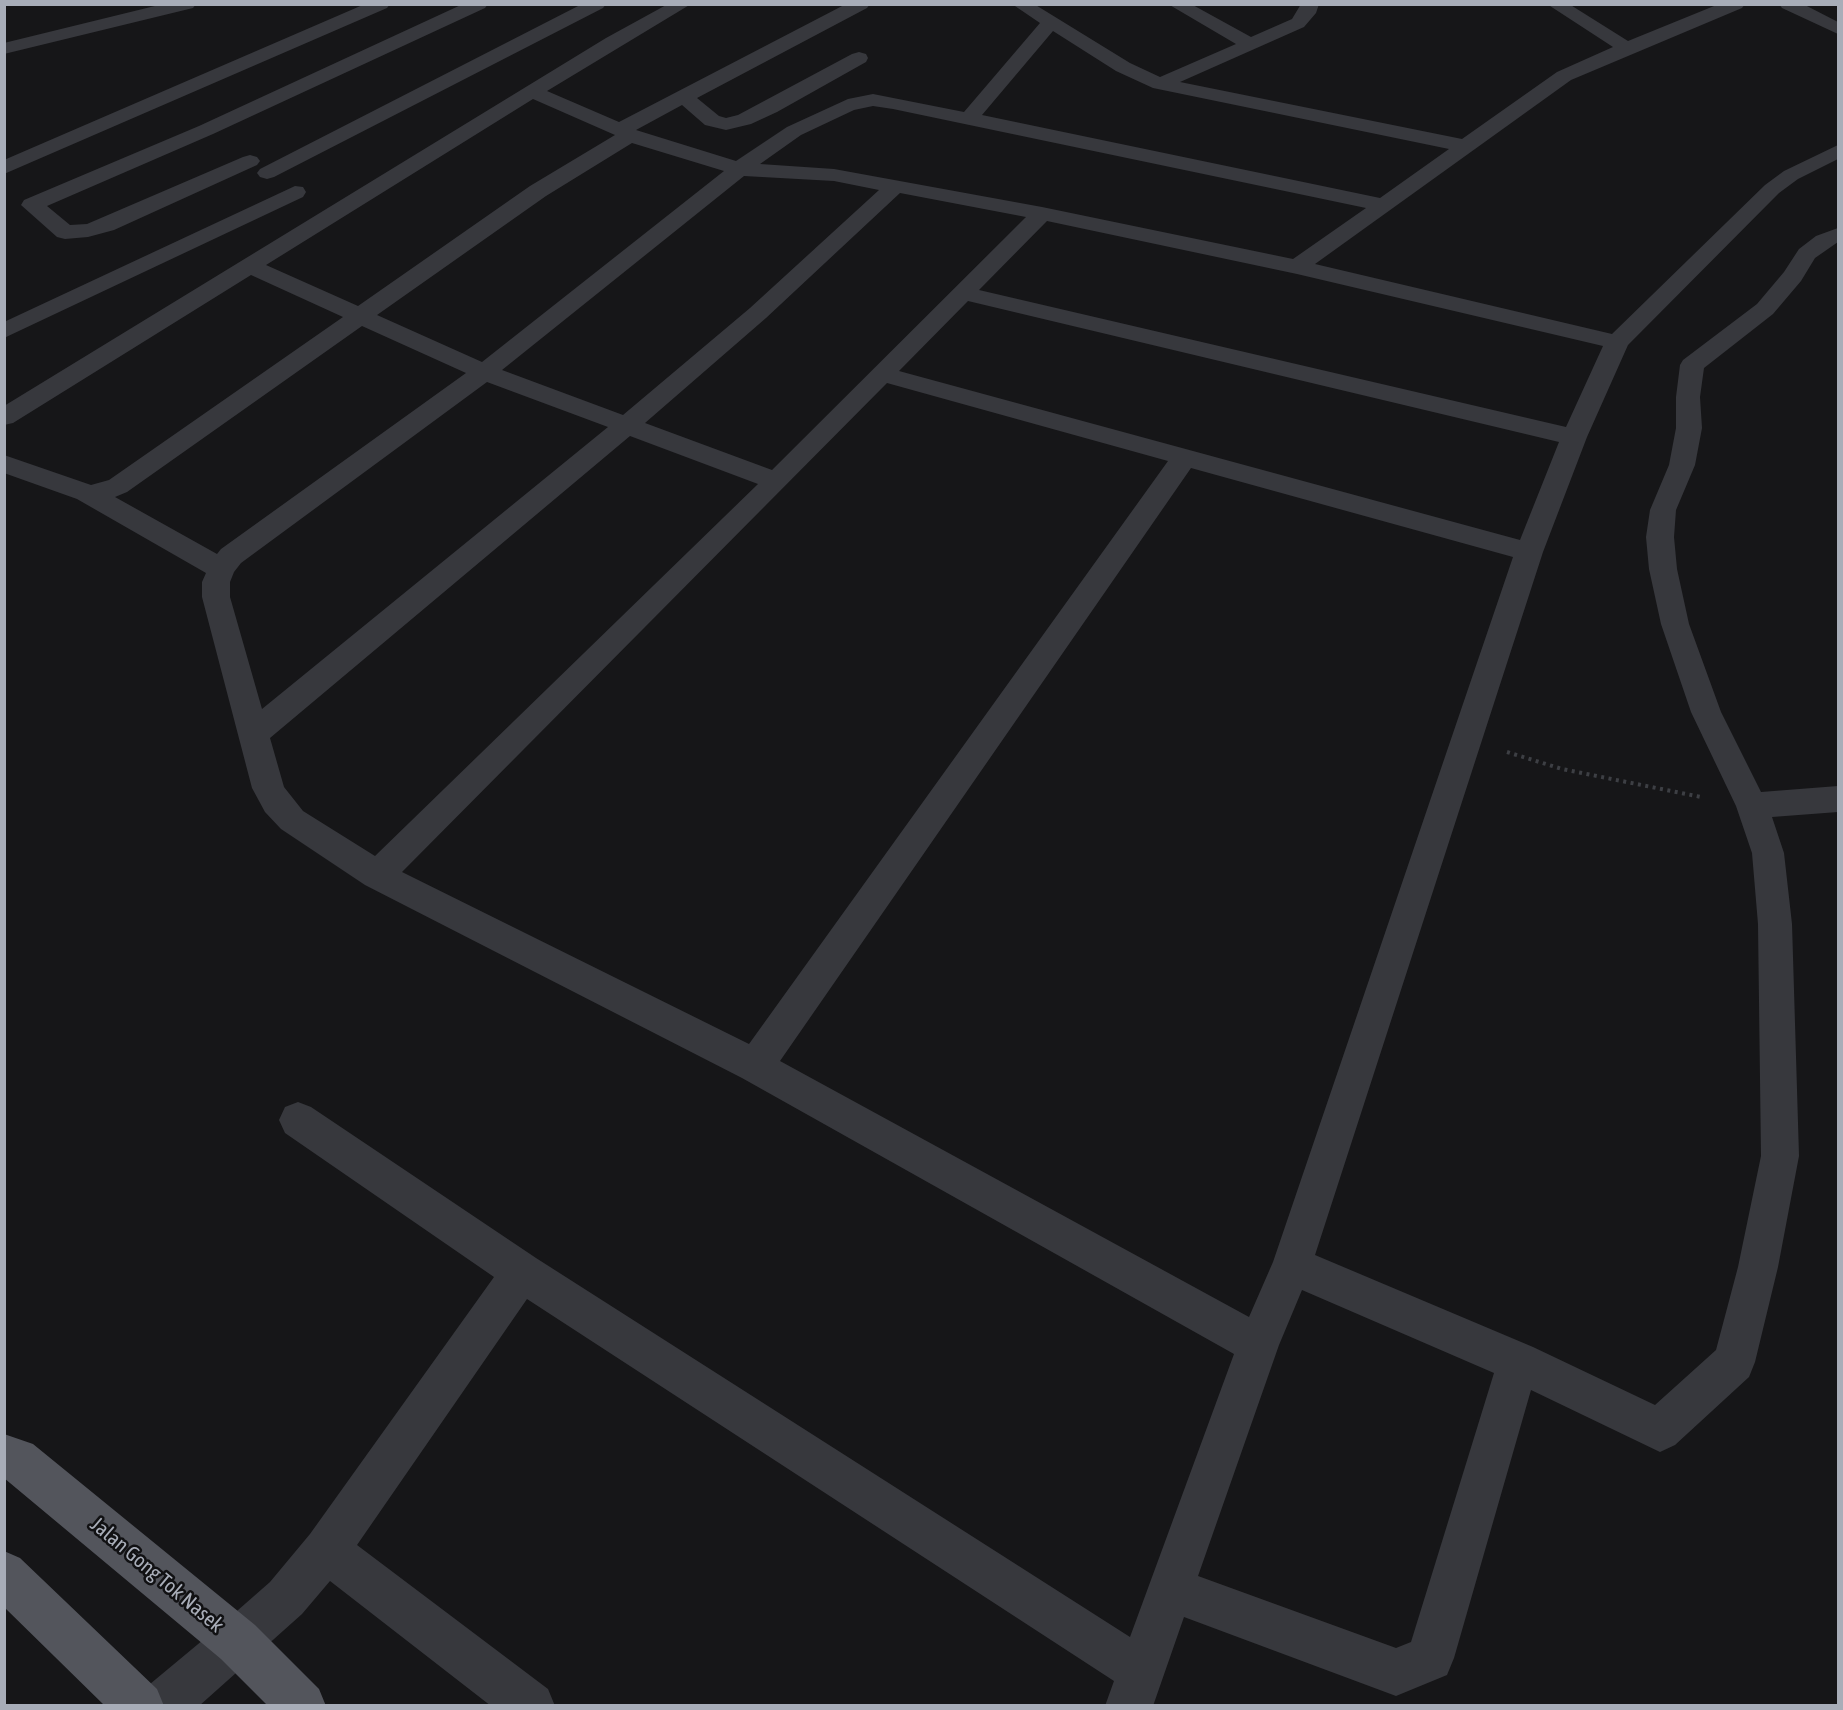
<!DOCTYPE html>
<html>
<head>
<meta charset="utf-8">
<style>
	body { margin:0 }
	#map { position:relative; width:1843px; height:1710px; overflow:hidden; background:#161618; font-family:"Asap Condensed",sans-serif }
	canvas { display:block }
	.frame { position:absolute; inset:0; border:6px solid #a8adb8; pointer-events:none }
</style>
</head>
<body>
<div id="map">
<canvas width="1843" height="1710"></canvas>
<div class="frame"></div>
</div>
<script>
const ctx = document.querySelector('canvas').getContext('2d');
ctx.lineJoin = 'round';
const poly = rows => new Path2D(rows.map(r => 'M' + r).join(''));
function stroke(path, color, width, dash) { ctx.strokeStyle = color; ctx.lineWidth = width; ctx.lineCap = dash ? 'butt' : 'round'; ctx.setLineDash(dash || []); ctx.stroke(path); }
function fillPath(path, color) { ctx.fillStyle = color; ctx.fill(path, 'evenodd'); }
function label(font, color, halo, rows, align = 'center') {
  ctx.font = font + ' "Asap Condensed",sans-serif'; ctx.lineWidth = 5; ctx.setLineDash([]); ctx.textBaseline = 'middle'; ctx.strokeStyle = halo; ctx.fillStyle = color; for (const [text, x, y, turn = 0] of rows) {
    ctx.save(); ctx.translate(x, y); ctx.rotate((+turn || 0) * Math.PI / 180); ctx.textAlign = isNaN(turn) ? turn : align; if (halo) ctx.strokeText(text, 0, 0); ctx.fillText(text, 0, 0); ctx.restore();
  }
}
stroke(poly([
	[1507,752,1562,769,1701,797]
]), '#3d3f44', 4, [3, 4.5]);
fillPath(poly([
	[163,4,196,4,193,8,4,54,4,43,163,4],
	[365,4,390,4,387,8,4,174,4,160,365,4],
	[463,4,488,4,485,8,213,134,47,206,70,225,87,224,243,157,250,155,257,157,260,161,257,165,114,230,88,237,65,239,57,237,21,205,24,200,199,126,463,4],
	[582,4,606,4,603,8,274,177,267,179,260,177,257,173,260,169,582,4],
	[668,4,691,4,547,91,619,122,846,4,870,4,867,8,697,98,719,116,726,118,738,115,852,54,859,52,866,54,868,58,866,62,777,112,751,124,726,130,705,125,682,105,636,130,736,161,787,127,848,99,873,94,964,112,1040,23,1012,4,1034,4,1130,63,1160,77,1236,44,1168,4,1191,4,1251,37,1292,19,1301,4,1319,4,1316,13,1304,27,1180,82,1462,139,1557,72,1613,47,1547,4,1569,4,1628,41,1719,4,1745,4,1742,8,1571,80,1315,264,1612,334,1765,185,1784,171,1838,145,1838,159,1798,179,1779,193,1628,345,1587,437,1543,552,1315,1255,1533,1347,1655,1405,1716,1350,1738,1267,1761,1156,1758,924,1752,853,1736,806,1691,712,1661,624,1649,569,1646,537,1650,510,1669,465,1676,428,1676,397,1680,365,1683,360,1757,304,1784,272,1799,249,1816,236,1838,228,1838,242,1815,258,1801,281,1773,314,1704,368,1700,397,1702,428,1695,465,1676,510,1674,537,1677,569,1689,624,1721,712,1761,792,1838,786,1838,812,1772,817,1784,853,1792,924,1799,1156,1778,1267,1755,1362,1749,1377,1675,1445,1660,1452,1531,1390,1454,1658,1447,1675,1396,1696,1184,1617,1153,1706,1105,1706,1114,1681,527,1299,357,1545,548,1689,555,1706,491,1706,330,1581,302,1614,199,1706,137,1706,144,1689,221,1625,270,1582,310,1534,494,1277,285,1133,279,1120,285,1107,298,1102,311,1107,536,1258,1130,1637,1234,1354,742,1078,365,885,281,829,265,812,252,788,202,597,202,582,206,573,77,499,4,473,4,455,91,485,109,480,343,317,251,275,13,423,4,425,4,406,606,38,668,4],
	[1053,31,1116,71,1153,88,1449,149,1380,198,982,115,1053,31],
	[533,99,615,135,530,186,358,306,266,265,533,99],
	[873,106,893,109,1366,208,1293,259,1042,207,834,169,760,164,801,135,854,110,873,106],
	[632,143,724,171,482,362,377,315,546,196,632,143],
	[744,176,834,181,879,190,750,308,623,415,502,370,744,176],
	[900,193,1026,217,772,470,645,423,766,318,900,193],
	[1047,221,1297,274,1603,346,1566,427,979,290,1047,221],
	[968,301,1559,442,1520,540,899,371,968,301],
	[362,326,466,373,221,549,217,554,115,497,127,492,362,326],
	[487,382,608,427,262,709,230,597,230,582,234,572,241,563,487,382],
	[887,383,1168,461,749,1044,402,872,887,383],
	[630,436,758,484,375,856,303,811,284,787,270,738,630,436],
	[1191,468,1513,557,1273,1262,1249,1317,780,1061,1191,468],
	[1302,1290,1494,1373,1411,1642,1396,1648,1198,1576,1279,1345,1302,1290],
	[1779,4,1803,4,1838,22,1838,34,1782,8,1779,4],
	[295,186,303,187,306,192,303,197,4,338,4,322,295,186]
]), '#37383d');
fillPath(poly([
	[4,1434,33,1444,255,1625,319,1689,326,1706,268,1706,221,1659,4,1478,4,1434],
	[4,1551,20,1558,157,1689,164,1706,105,1706,4,1607,4,1551]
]), '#53555c');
label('21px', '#a8adb8', '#111113', [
	["Jalan Gong Tok Nasek",157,1575,40]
]);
</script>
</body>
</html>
